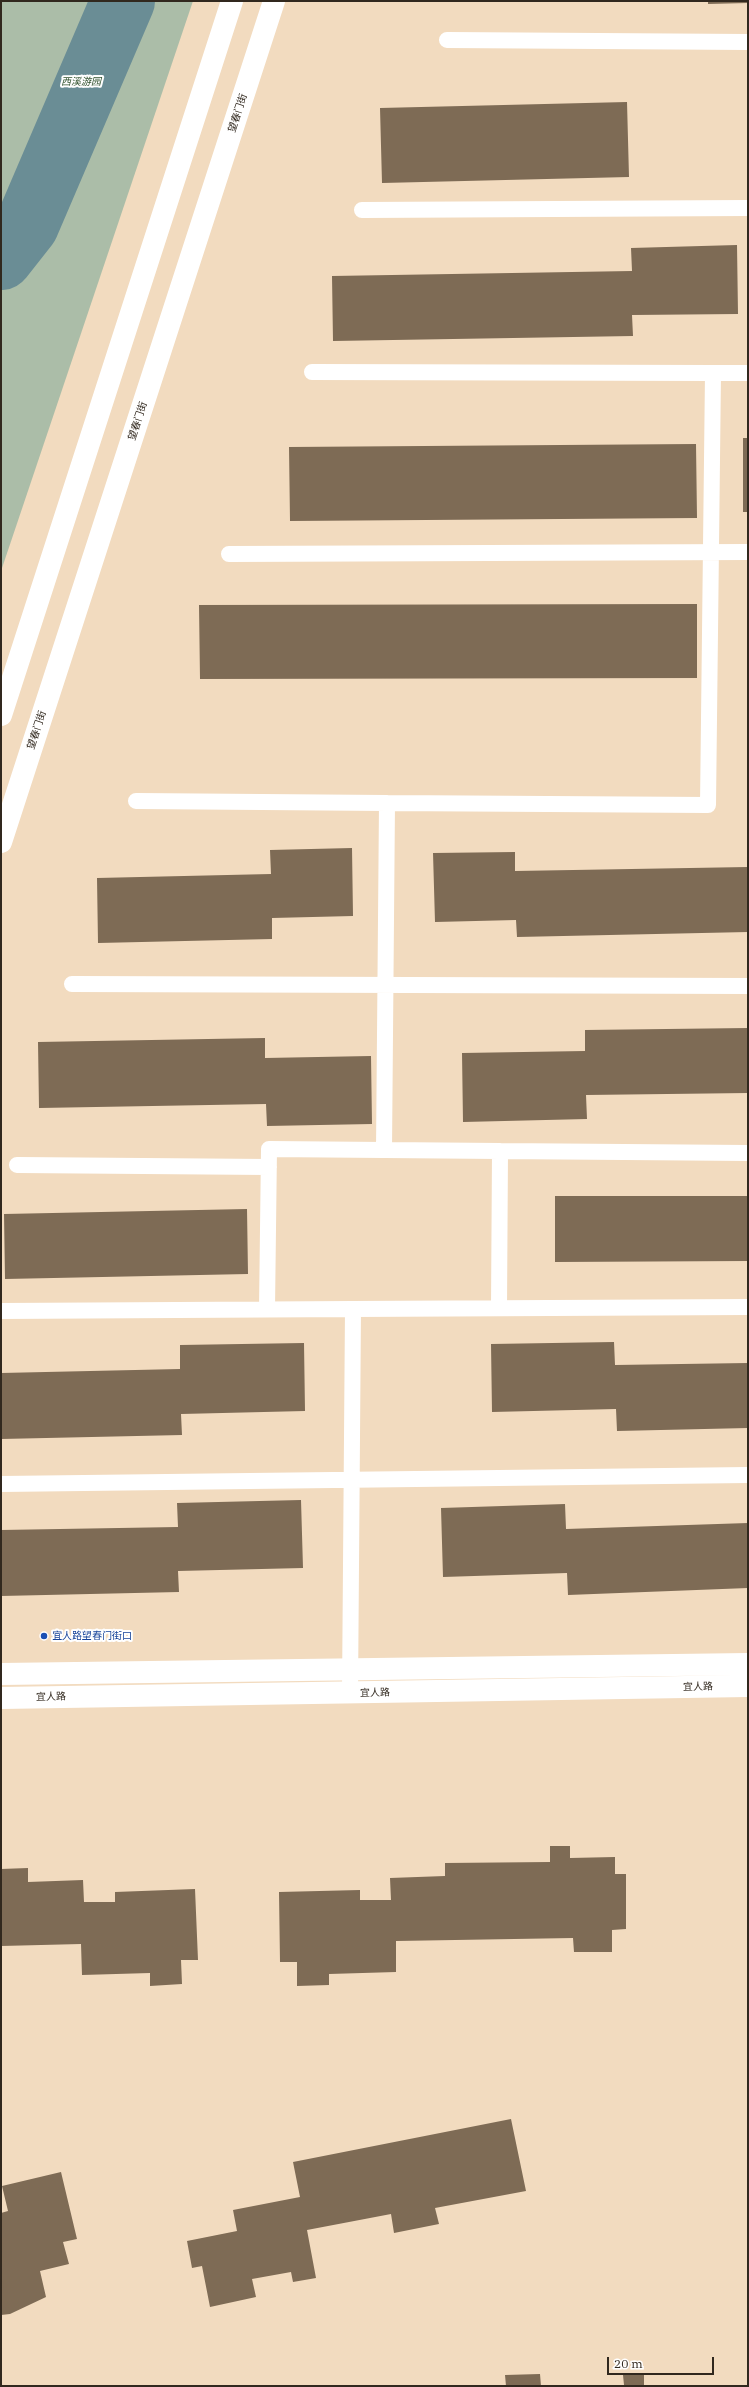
<!DOCTYPE html>
<html>
<head>
<meta charset="utf-8">
<style>
	body { margin:0 }
	#map { position:relative; width:749px; height:2387px; overflow:hidden; background:#f2dbbf; font-family:"IBM Plex Serif",serif }
	canvas { display:block }
	.frame { position:absolute; inset:0; border:2px solid #31281e; pointer-events:none }
	.scale { position:absolute; left:607px; top:2357px; width:107px; height:18px; box-sizing:border-box; border:2px solid #31281e; border-top:0; padding-left:5px; font-size:12px; line-height:14px; white-space:nowrap; color:#31281e; -webkit-text-stroke:3px #fff; paint-order:stroke }
</style>
</head>
<body>
<div id="map">
<canvas width="749" height="2387"></canvas>
<div class="frame"></div>
<div class="scale">20 m</div>
</div>
<script>
const ctx = document.querySelector('canvas').getContext('2d');
ctx.lineJoin = 'round';
function fillPath(path, color) { ctx.fillStyle = color; ctx.fill(path, 'evenodd'); }
const poly = rows => new Path2D(rows.map(r => 'M' + r).join(''));
function stroke(path, color, width, dash) { ctx.strokeStyle = color; ctx.lineWidth = width; ctx.lineCap = dash ? 'butt' : 'round'; ctx.setLineDash(dash || []); ctx.stroke(path); }
function label(font, color, halo, rows, align = 'center') {
  ctx.font = font + ' "IBM Plex Serif","Noto Sans SC",serif'; ctx.lineWidth = 4; ctx.setLineDash([]); ctx.textBaseline = 'middle'; ctx.strokeStyle = halo; ctx.fillStyle = color; for (const [text, x, y, turn = 0] of rows) {
    ctx.save(); ctx.translate(x, y); ctx.rotate((+turn || 0) * Math.PI / 180); ctx.textAlign = isNaN(turn) ? turn : align; if (halo) ctx.strokeText(text, 0, 0); ctx.fillText(text, 0, 0); ctx.restore();
  }
}
fillPath(poly([
	[1,1,193,1,1,571]
]), '#abbda8');
stroke(poly([
	[1,258,27,225,123,1]
]), '#6a8d95', 64);
fillPath(poly([
	[708,1,748,1,748,3,708,4],
	[627,102,629,177,382,183,380,108],
	[737,245,738,314,632,315,633,336,333,341,332,276,632,271,631,248],
	[743,438,748,438,748,512,743,512],
	[696,444,697,518,290,521,289,447],
	[697,604,697,678,200,679,199,605],
	[352,848,353,916,272,918,272,939,98,943,97,878,271,874,270,850],
	[515,852,515,871,748,867,748,932,517,937,516,920,435,922,433,853],
	[748,1028,748,1093,586,1095,587,1119,463,1122,462,1053,585,1051,585,1030],
	[265,1038,265,1058,371,1056,372,1124,267,1126,266,1104,39,1108,38,1042],
	[555,1196,748,1196,748,1261,555,1262],
	[247,1209,248,1274,5,1279,4,1214],
	[614,1342,615,1365,748,1363,748,1428,617,1431,616,1409,492,1412,491,1344],
	[304,1343,305,1411,181,1414,182,1435,1,1439,1,1373,180,1369,180,1345],
	[301,1500,303,1568,178,1571,179,1592,1,1596,1,1530,178,1527,177,1503],
	[565,1504,566,1529,748,1523,748,1588,568,1595,567,1573,443,1577,441,1508],
	[550,1846,570,1846,570,1858,615,1857,615,1874,626,1874,626,1929,612,1930,612,1952,574,1952,573,1938,396,1941,396,1972,329,1974,329,1985,297,1986,297,1962,280,1962,279,1892,360,1890,360,1900,391,1900,390,1878,445,1876,445,1863,550,1862],
	[28,1868,28,1882,83,1880,84,1902,115,1902,115,1892,195,1889,198,1960,181,1960,182,1984,150,1986,150,1973,82,1975,81,1944,1,1946,1,1869],
	[511,2119,526,2191,435,2208,439,2224,394,2233,391,2214,307,2230,316,2278,293,2282,291,2272,252,2279,256,2297,210,2307,202,2266,192,2268,187,2241,237,2231,233,2210,300,2197,293,2162],
	[61,2172,77,2239,63,2242,69,2264,40,2271,46,2297,10,2314,1,2315,1,2213,8,2211,2,2186],
	[644,2373,644,2386,621,2386,624,2385,623,2375],
	[540,2374,541,2386,506,2386,505,2375]
]), '#7e6b55');
stroke(poly([
	[447,40,748,42],
	[362,210,748,208],
	[312,372,713,373,708,805,387,803],
	[713,373,748,373],
	[229,554,748,552],
	[136,801,387,803,384,1150],
	[72,984,748,986],
	[500,1151,748,1153],
	[17,1165,269,1167],
	[267,1309,269,1149,500,1151,499,1308],
	[353,1309,748,1307],
	[1,1311,353,1309,350,1693],
	[1,1484,748,1475]
]), '#fff', 16);
stroke(poly([
	[1,1674,748,1664],
	[1,1698,748,1686]
]), '#fff', 22);
stroke(poly([
	[1,715,232,1],
	[1,842,274,1]
]), '#fff', 22);
for (const [x, y, r, color] of [
	[44,1636,4,"#1a4fb4"]
]) { const dot = new Path2D(); dot.arc(x, y, r, 0, 2 * Math.PI); ctx.fillStyle = color; ctx.fill(dot); stroke(dot, '#fff', 1.5); }
label('italic 10px', '#33532f', '#fff', [
	["西溪游园",81,82]
]);
label('10px', '#31281e', '#fff', [
	["望春门街",238,113,-72],
	["望春门街",138,421,-72],
	["望春门街",37,730,-72],
	["宜人路",698,1687,-1],
	["宜人路",375,1693,-1],
	["宜人路",51,1697,-1]
]);
label('10px', '#164399', '#fff', [
	["宜人路望春门街口",52,1636]
], 'left');
</script>
</body>
</html>
